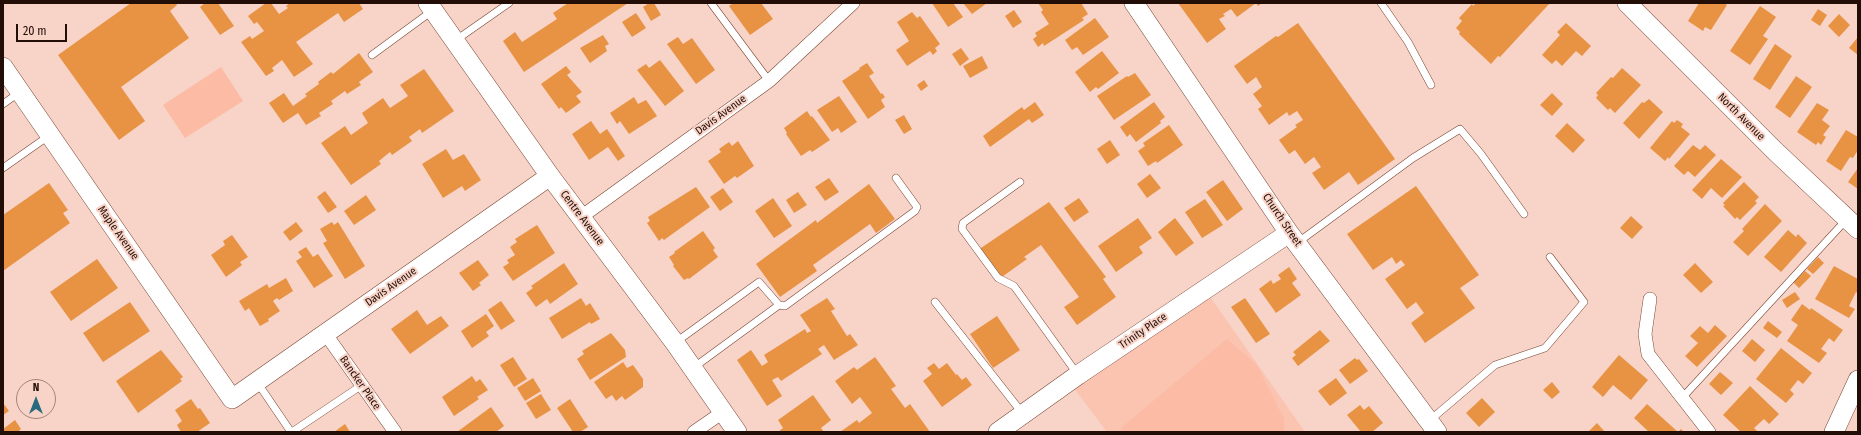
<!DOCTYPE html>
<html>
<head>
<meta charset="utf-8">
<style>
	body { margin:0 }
	#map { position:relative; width:1861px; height:435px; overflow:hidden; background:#f8d3c7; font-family:"Fira Sans Condensed",sans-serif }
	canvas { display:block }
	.frame { position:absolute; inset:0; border:4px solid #220e07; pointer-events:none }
	.north { position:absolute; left:16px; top:379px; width:40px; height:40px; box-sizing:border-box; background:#f8d3c7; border:1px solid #a2847a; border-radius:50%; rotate:0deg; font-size:11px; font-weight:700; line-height:16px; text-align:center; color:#220e07 }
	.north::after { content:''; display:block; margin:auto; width:14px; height:18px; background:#296b7e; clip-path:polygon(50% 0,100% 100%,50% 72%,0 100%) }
	.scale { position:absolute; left:16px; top:24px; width:51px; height:18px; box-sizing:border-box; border:2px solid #220e07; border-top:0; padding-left:5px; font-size:12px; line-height:14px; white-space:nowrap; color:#220e07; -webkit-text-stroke:3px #f8d3c7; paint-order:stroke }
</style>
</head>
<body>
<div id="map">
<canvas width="1861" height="435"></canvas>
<div class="frame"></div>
<div class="north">N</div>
<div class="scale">20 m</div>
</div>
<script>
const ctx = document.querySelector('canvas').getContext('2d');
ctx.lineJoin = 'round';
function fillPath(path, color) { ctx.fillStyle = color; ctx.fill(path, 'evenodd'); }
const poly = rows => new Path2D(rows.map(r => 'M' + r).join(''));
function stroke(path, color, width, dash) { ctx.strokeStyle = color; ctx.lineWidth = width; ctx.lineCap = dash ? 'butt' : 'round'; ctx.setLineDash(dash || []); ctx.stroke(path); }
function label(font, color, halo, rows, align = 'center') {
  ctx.font = font + ' "Fira Sans Condensed",sans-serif'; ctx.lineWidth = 4; ctx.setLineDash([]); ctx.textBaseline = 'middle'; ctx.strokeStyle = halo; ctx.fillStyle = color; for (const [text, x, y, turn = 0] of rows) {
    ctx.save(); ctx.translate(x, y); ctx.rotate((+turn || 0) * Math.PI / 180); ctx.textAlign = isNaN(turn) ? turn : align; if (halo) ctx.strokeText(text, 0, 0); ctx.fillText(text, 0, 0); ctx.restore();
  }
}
fillPath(poly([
	[1199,281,1305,432,1107,432,1067,379]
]), '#fac4b1');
fillPath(poly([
	[221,67,243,101,185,138,163,105],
	[1227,339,1257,365,1284,419,1284,432,1121,432,1121,428]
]), '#fcbba4');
fillPath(poly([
	[131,3,176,3,177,5,170,11,189,38,121,87,145,121,119,140,58,55],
	[205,3,218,3,234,26,220,35,200,7],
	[266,3,271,3,279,14,288,8,286,6,290,3,359,3,363,9,344,22,338,13,296,42,313,64,294,77,282,60,272,68,274,71,266,76,241,42,250,36,252,39,264,31,257,22,254,24,248,16],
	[568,3,628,3,524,72,503,41,515,32,522,42,557,19,553,13],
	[649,3,654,3,661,15,651,21,643,7],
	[733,3,761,3,773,19,750,35,729,6],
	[932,3,953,3,963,17,948,27],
	[963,3,987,3,972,14],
	[1038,3,1081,3,1088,14,1082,18,1084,20,1044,46,1043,43,1038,47,1033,39,1037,36,1035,33,1049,24,1041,12,1043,10],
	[1178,3,1262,3,1258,6,1256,3,1237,17,1231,9,1223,14,1225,16,1219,19,1226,29,1207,43],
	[1476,3,1550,3,1500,57,1498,56,1491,64,1459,34,1460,32,1456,28,1462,21,1459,18,1472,4,1473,6],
	[1699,3,1724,3,1727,5,1711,30,1705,27,1703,31,1688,21],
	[1760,6,1776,17,1763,36,1768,39,1750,65,1730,51],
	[1818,9,1827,15,1820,26,1811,20],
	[1014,10,1022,22,1013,28,1005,16],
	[912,12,917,18,920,16,940,44,935,48,937,51,933,55,930,51,907,66,896,50,909,41,897,22],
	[636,13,646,28,632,37,622,22],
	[1839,14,1850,25,1839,37,1828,26],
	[1095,18,1109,37,1083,55,1077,47,1072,50,1065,40],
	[1298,23,1395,159,1358,185,1349,172,1324,190,1312,173,1321,167,1314,157,1305,164,1295,150,1289,154,1279,140,1297,127,1295,125,1303,120,1297,111,1289,116,1287,112,1269,125,1258,109,1262,106,1253,94,1262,87,1256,77,1247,84,1234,66,1276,36,1278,37],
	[1566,23,1591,46,1582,56,1576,51,1562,66,1556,60,1552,64,1542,55,1560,35,1557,32],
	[603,35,609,44,605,46,607,51,590,63,580,48],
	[678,37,683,44,692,38,715,70,696,84,667,44],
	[1858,37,1858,55,1849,48],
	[1775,44,1792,56,1770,90,1753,79],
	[961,48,969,59,960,66,952,54],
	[1102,51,1119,73,1098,89,1096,87,1090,92,1075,72],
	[359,53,373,72,359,82,361,85,347,94,345,91,331,101,333,104,319,113,321,116,306,125,298,113,283,123,269,103,284,93,293,106,307,96,305,94,319,84,318,82,331,72,333,74],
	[982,56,988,68,970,78,963,66],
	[660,60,684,91,665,106,637,70,646,64,649,68],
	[867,63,874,73,869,76,881,94,882,93,885,97,881,100,885,107,868,119,842,81,860,69,859,68],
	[566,66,571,72,567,75,582,92,576,96,581,102,566,113,561,107,559,109,541,84],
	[1622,68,1641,85,1615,113,1610,108,1608,110,1596,98,1598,95,1596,93,1611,77,1613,78],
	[424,69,454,111,422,133,420,129,409,137,412,141,392,155,390,152,379,161,381,164,351,185,321,143,345,126,351,135,368,123,362,113,383,98,390,108,408,96,400,85],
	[1135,73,1151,95,1114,120,1097,96,1127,76,1128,77],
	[1796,76,1812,87,1790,118,1775,107],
	[924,80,928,86,921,91,917,85],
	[1552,93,1563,104,1552,116,1540,105],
	[839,96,857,122,841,133,838,128,832,132,817,110],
	[634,97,638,104,646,100,657,116,629,134,620,121,617,124,610,113],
	[1649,99,1663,112,1639,139,1623,123,1642,102,1644,103],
	[1035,102,1044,115,1032,123,1029,119,990,147,983,136,1015,112,1022,107,1024,110],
	[1154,102,1165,117,1160,121,1161,123,1136,142,1130,134,1127,137,1120,127],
	[1817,103,1829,110,1822,120,1830,126,1823,135,1826,137,1821,145,1818,142,1816,145,1797,132],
	[807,111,811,117,812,116,830,140,812,152,810,150,801,156,786,134,787,133,784,128],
	[904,115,912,129,904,134,895,120],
	[1677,120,1683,124,1681,127,1690,134,1669,159,1668,157,1665,161,1650,148,1672,121,1674,123],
	[591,121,600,134,607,129,625,156,618,161,608,147,589,160,572,134],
	[1567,123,1585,140,1573,153,1555,136],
	[1169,125,1183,145,1157,163,1156,161,1148,166,1138,151,1145,146,1143,143],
	[1846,130,1858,137,1858,150,1853,158,1850,157,1841,171,1826,161],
	[1110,140,1120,155,1107,164,1097,149],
	[738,141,754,166,737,178,735,176,724,184,708,161,721,152,719,149,729,142,732,146],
	[1693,145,1700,150,1705,145,1716,155,1695,177,1688,171,1684,175,1674,166],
	[446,149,453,160,464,154,481,180,465,191,462,186,443,198,422,164],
	[1721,159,1742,177,1722,198,1711,188,1702,199,1692,190],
	[1858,168,1858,189,1848,182],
	[1150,174,1161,188,1147,198,1137,184],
	[829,178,839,192,825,201,815,187],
	[1223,180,1243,209,1227,221,1206,192],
	[1744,182,1759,197,1755,201,1757,203,1740,220,1737,217,1735,219,1723,206,1725,205,1723,203],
	[49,183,68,210,63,213,70,223,3,271,3,215],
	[869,184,895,219,876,233,870,224,813,265,817,271,780,297,756,264,816,220,817,223],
	[1416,186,1479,275,1460,288,1475,308,1425,343,1411,323,1424,313,1416,302,1407,309,1385,279,1405,265,1401,260,1396,264,1392,257,1373,270,1347,234],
	[696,187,710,207,664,240,662,238,659,241,647,223,650,221,648,217],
	[723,188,733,202,720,211,710,197],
	[325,191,337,207,328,213,317,197],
	[798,192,807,205,794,213,786,200],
	[366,195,376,210,354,225,344,211],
	[773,198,792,226,774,238,755,211],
	[1079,198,1089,212,1074,222,1064,208],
	[1205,199,1223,225,1202,238,1185,212],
	[1049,202,1106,277,1103,279,1116,297,1077,325,1064,307,1079,297,1041,245,1024,257,1027,259,999,279,978,250],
	[1765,204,1782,221,1748,256,1733,242,1744,231,1742,229],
	[1631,216,1643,227,1632,239,1620,228],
	[1138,218,1152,238,1139,247,1143,253,1116,272,1098,246],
	[1175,218,1194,243,1176,256,1158,232],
	[296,222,303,231,290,241,283,232],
	[332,222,334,225,338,222,365,266,345,279,323,243,327,241,320,229],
	[537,225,555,253,513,281,503,267,509,263,507,260,515,255,510,247,517,242,515,239],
	[1788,230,1796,237,1798,234,1807,243,1781,272,1764,257],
	[703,231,715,248,713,250,718,257,689,279,688,278,684,280,673,266,674,265,669,257,675,253,674,252],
	[232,235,248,257,240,262,242,265,226,277,211,255,225,245,223,241],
	[306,247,313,257,318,254,333,276,314,288,296,261,302,257,298,252],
	[1818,257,1824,263,1813,274,1807,269],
	[97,259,118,288,71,321,50,292],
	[478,260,489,275,479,283,481,285,473,291,459,273],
	[564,263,578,284,550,304,547,299,536,307,526,293,533,288,531,286],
	[1695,263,1713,282,1701,293,1683,275],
	[1834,266,1858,279,1858,293,1856,292,1849,306,1855,309,1849,318,1815,299],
	[1289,267,1297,279,1292,283,1301,295,1276,313,1259,289,1271,280,1273,284,1281,279,1278,275],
	[1805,271,1811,276,1799,288,1793,282],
	[286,278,293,291,279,300,277,298,273,301,280,311,268,319,269,321,260,326,249,308,245,311,239,301,267,284,269,288],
	[1795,292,1800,299,1787,308,1782,300],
	[581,298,586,306,590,303,600,319,591,324,590,322,562,339,549,318],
	[827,298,835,309,831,311,847,336,850,334,858,345,834,360,824,345,818,349,822,354,781,381,778,377,772,380,782,396,767,406,737,360,751,350,762,366,768,362,764,355,805,329,807,333,811,331,800,315],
	[1245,298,1270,334,1256,343,1231,307],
	[501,301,515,321,501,330,488,310],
	[130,302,150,331,103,362,83,333],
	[1802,304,1810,310,1811,308,1843,330,1834,342,1829,338,1821,349,1827,353,1819,363,1787,341,1798,325,1791,320],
	[417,310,427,325,441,316,449,326,410,354,391,329],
	[486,314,494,326,486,332,489,336,472,348,461,331],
	[997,316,1020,350,993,368,970,334],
	[1768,321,1782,332,1777,338,1763,328],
	[1715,325,1727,336,1697,367,1685,356,1698,343,1690,336,1700,326,1708,333],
	[1320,330,1330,341,1298,366,1292,358,1296,355,1293,352],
	[611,333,625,350,626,357,590,380,577,359,584,354,582,351],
	[1752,339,1765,350,1755,362,1742,351],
	[1781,348,1812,373,1803,384,1798,380,1790,390,1794,394,1786,403,1756,379],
	[161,350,183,377,180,379,182,381,138,413,116,381],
	[1619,355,1648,380,1631,400,1613,385,1603,397,1592,387],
	[513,357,527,379,514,387,500,365],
	[875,357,896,386,891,389,905,408,910,404,930,432,840,432,857,420,859,423,872,413,860,397,852,404,835,381,854,367,857,370],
	[1355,358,1357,360,1359,359,1368,371,1350,384,1339,370],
	[623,362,627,368,633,365,643,379,643,387,625,400,622,396,616,401,612,395,606,399,594,382],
	[934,363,939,369,947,363,956,375,957,374,962,380,966,377,972,385,942,407,923,381,932,374,927,368],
	[1720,372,1733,383,1721,395,1709,384],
	[472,376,476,382,480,379,488,390,477,397,479,399,454,416,442,397],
	[533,378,541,391,525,401,517,388],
	[1336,378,1347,393,1330,406,1318,391],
	[40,381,44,387,31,387],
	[1552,382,1560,392,1552,399,1543,390],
	[1750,386,1779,414,1769,424,1764,419,1754,428,1758,432,1741,432,1723,415],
	[541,394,551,410,536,419,526,403],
	[813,395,831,420,821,428,824,432,778,432,783,428,778,420],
	[1482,398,1495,412,1479,427,1466,413],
	[191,399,198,409,200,408,210,423,197,432,181,432,177,425,182,421,175,410],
	[570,399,588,427,580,432,573,432,557,408],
	[3,403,9,411,3,415],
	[1647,404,1678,432,1681,429,1684,432,1649,432,1634,418],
	[1360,405,1364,410,1369,406,1383,423,1372,432,1361,432,1347,415],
	[491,407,504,426,496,432,457,432],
	[15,420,21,429,18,432,3,432,3,429],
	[1597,423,1605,432,1588,432],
	[345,424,350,432,334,432]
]), '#e89344');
const lane = poly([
	[711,3,769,81],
	[1381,3,1408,42,1431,85],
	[456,40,509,3],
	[372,55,432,11],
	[3,104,20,92],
	[3,168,50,135],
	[1020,182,963,223,962,229,998,278,1014,286,1078,375],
	[1297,243,1413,158,1460,129,1481,154,1524,214],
	[935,302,1023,414],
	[779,305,785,306,915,211,917,207,896,178],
	[676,342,759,282,779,305,693,368],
	[257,382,291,432],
	[1682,398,1846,220],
	[1429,421,1495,365,1545,348,1584,302,1550,257],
	[292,432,362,385]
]);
const street = poly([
	[581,217,769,81,853,3],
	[1650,299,1645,334,1648,354,1709,432],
	[325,333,395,432],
	[694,432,723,412]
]);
const secondary = poly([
	[428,3,550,176,675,343,737,432],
	[1134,3,1289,233,1437,432],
	[1627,3,1775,151,1858,229],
	[3,67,232,399,550,176],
	[998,432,1078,375,1289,233],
	[1834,432,1858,380]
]);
stroke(lane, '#784634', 8);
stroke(street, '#784634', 14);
stroke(secondary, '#784634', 20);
stroke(lane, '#fff', 7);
stroke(street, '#fff', 13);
stroke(secondary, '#fff', 19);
label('11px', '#220e07', '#f8d3c7', [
	["Davis Avenue",721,115,-36],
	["North Avenue",1741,117,45],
	["Centre Avenue",582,218,53],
	["Church Street",1282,220,56],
	["Maple Avenue",118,233,55],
	["Davis Avenue",391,287,-35],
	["Trinity Place",1143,331,-34],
	["Bancker Place",360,383,55]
]);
</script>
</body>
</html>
